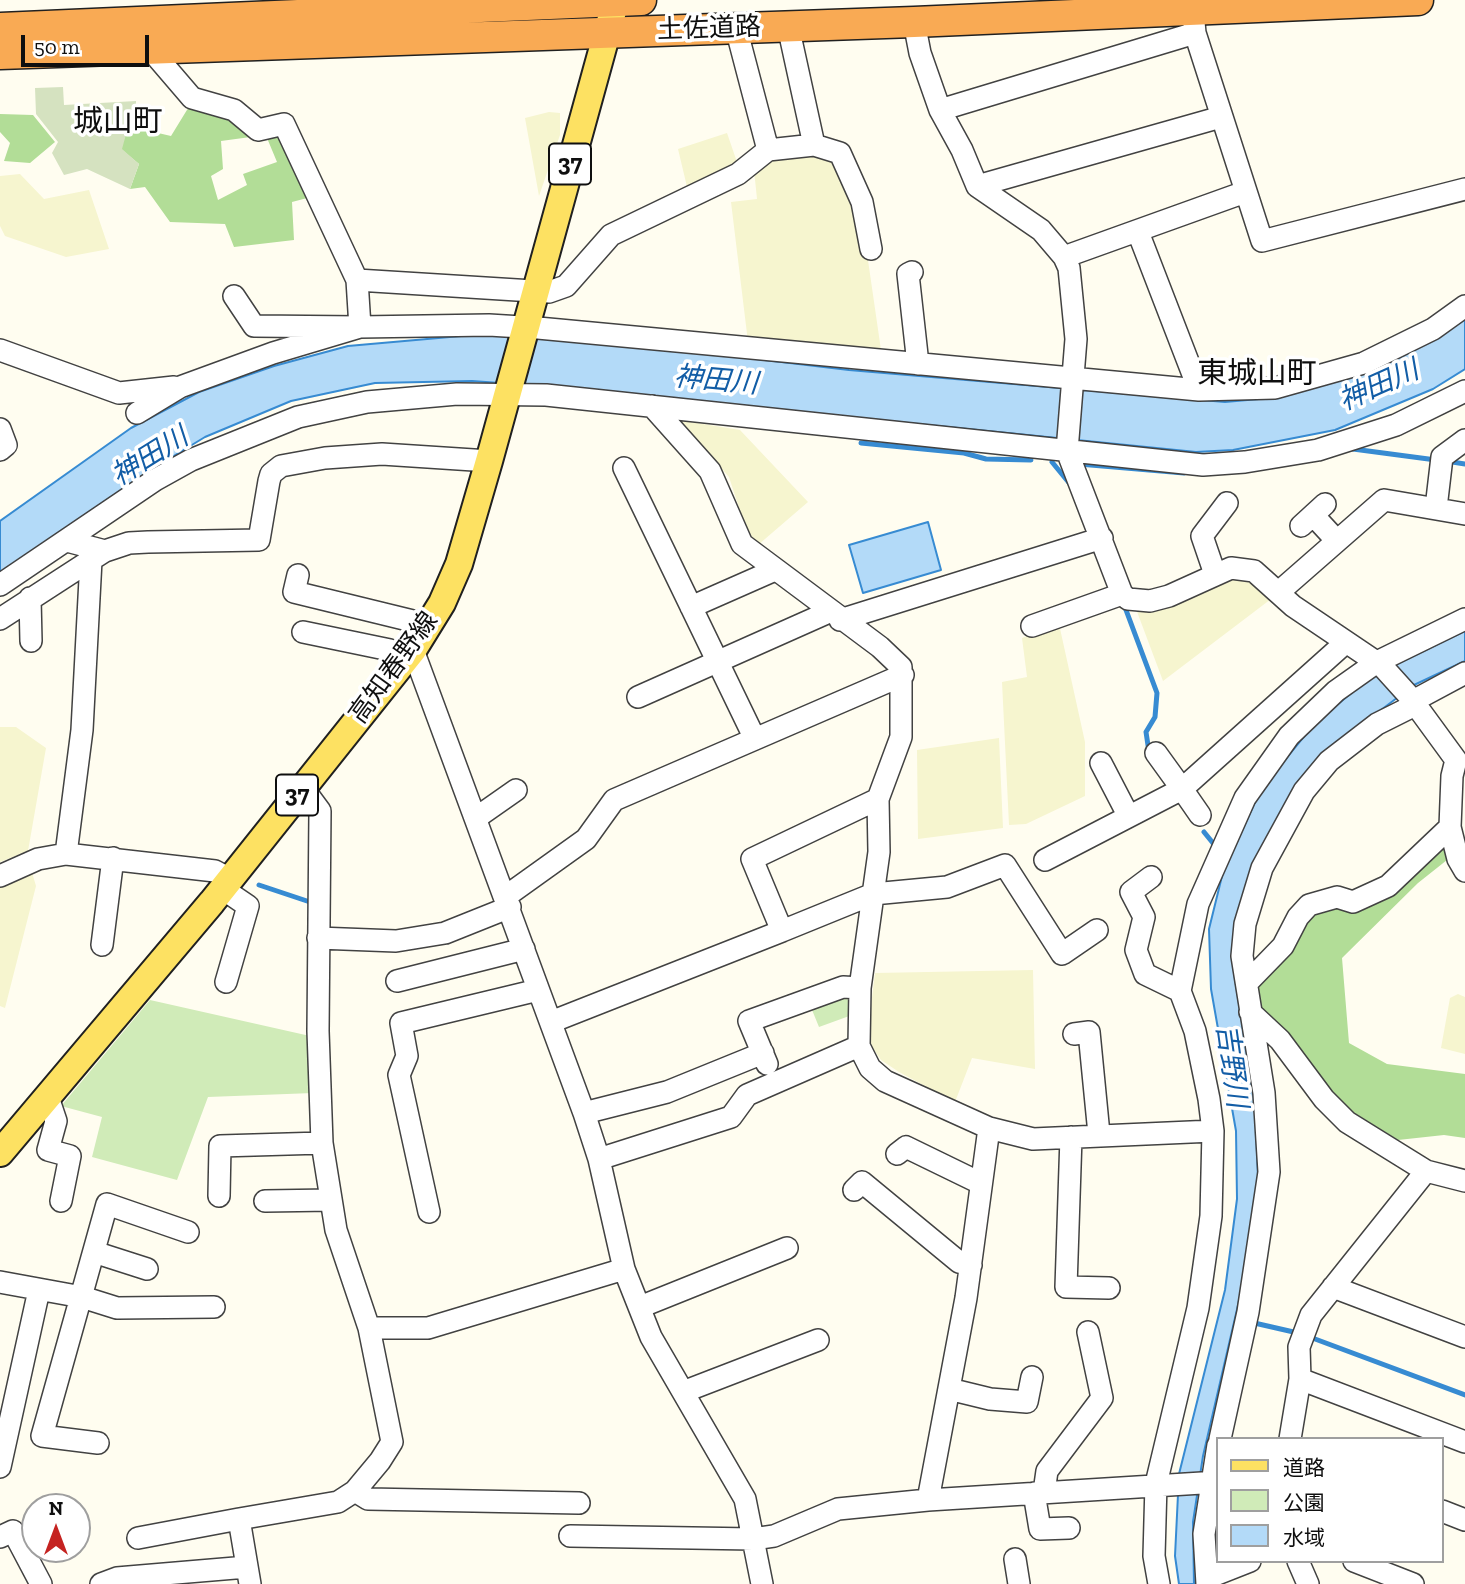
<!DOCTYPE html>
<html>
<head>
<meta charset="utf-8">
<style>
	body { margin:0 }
	#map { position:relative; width:1465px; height:1584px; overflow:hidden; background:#fffdf0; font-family:"Zilla Slab","Noto Sans JP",serif }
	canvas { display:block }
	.legend { position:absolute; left:1216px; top:1437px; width:228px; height:126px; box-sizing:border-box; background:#fff; border:2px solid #9f9f9f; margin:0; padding:9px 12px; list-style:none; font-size:21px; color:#0f0f0f }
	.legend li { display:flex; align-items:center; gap:14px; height:35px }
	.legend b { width:35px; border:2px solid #9f9f9f }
	.north { position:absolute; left:21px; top:1493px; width:70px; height:70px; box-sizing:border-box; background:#fff; border:2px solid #9f9f9f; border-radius:50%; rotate:0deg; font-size:19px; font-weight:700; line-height:28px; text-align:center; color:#0f0f0f }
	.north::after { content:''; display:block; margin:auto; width:24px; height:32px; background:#c52321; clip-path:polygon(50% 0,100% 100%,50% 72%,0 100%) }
	.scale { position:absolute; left:21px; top:35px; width:128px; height:32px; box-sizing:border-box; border:4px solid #0f0f0f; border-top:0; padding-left:9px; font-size:21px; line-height:24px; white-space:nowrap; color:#0f0f0f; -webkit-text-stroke:5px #fff; paint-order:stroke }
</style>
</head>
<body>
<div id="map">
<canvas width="1465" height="1584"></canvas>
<ul class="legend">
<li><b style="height:9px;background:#fde162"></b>道路</li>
<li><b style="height:19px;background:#d0ebb8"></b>公園</li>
<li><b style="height:19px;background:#b3daf8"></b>水域</li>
</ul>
<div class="north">N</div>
<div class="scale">50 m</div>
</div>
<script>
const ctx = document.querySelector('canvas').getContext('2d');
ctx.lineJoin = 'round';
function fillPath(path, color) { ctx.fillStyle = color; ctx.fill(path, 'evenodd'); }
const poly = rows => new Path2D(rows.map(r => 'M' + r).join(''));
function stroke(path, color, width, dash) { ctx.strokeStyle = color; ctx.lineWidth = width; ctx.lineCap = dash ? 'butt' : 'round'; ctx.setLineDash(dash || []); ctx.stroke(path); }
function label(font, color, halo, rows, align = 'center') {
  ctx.font = font + ' "Zilla Slab","Noto Sans JP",serif'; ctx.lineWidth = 7; ctx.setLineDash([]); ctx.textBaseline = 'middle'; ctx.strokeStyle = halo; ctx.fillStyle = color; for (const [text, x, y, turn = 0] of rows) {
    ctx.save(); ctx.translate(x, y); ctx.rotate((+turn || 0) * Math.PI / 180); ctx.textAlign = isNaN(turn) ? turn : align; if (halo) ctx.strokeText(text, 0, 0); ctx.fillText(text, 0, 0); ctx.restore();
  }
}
fillPath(poly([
	[549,112,560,113,560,135,539,196,525,118],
	[727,133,738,165,688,191,678,149],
	[811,150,841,159,860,205,882,357,748,342,731,202,757,199,754,170,772,155],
	[20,174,44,199,89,190,109,249,66,257,5,236,0,226,0,176],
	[679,420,740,430,808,502,758,545,747,532,729,477],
	[1241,575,1275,596,1163,681,1136,609],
	[1059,624,1085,742,1085,796,1026,824,1009,825,1002,682,1027,677,1022,638],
	[0,727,16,727,46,748,28,851,0,862],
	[999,738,1003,828,918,839,917,750],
	[31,869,36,886,5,1008,0,1006,0,882],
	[1033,970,1035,1069,972,1058,955,1102,899,1072,881,1060,872,1047,868,1031,875,973],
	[1458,994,1465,997,1465,1054,1441,1048,1450,998]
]), '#f6f5cf');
fillPath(poly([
	[844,995,850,1002,852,1015,819,1027,810,1005],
	[150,1000,310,1036,313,1093,208,1097,177,1180,92,1157,102,1117,61,1106]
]), '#d0ebb8');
fillPath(poly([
	[190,105,232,113,258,136,221,141,223,169,211,176,218,200,247,185,243,174,277,162,267,138,280,132,311,197,292,202,294,240,234,247,225,224,170,222,145,187,130,189,139,164,121,149,128,126,171,136],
	[0,114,33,115,55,142,30,163,4,161,10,143,0,132],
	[1447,834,1447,860,1418,883,1342,958,1349,1043,1387,1064,1465,1074,1465,1138,1444,1135,1398,1140,1335,1101,1258,1008,1255,984,1312,908,1352,906]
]), '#b2dd97');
fillPath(poly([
	[63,87,64,105,136,101,136,109,145,109,157,133,128,127,122,149,139,164,130,189,87,169,64,175,52,153,58,142,36,114,35,88]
]), '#d5e2c0');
const water = poly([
	[1465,319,1465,369,1433,389,1335,430,1233,450,1196,452,541,386,472,381,375,383,291,401,205,437,149,471,0,573,0,521,131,428,199,392,274,366,348,346,495,333,621,343,849,370,1225,402,1270,398,1365,372,1413,351,1465,319],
	[928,522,941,570,863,593,849,545,928,522],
	[1465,631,1465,661,1414,685,1319,757,1237,917,1233,966,1255,1104,1258,1176,1248,1262,1203,1456,1193,1522,1194,1584,1179,1584,1175,1556,1179,1474,1225,1290,1237,1199,1236,1131,1211,989,1209,929,1223,872,1261,789,1315,723,1372,676,1465,631]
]);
fillPath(water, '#b3daf8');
stroke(water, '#378bd2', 2);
stroke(poly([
	[861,443,964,453,986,459,1031,460],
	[1353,449,1436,460],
	[1446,461,1465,464],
	[1052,462,1070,484],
	[1079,464,1184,473],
	[1126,610,1157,693,1155,717,1146,732,1149,752],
	[1204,832,1217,848],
	[259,885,313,903],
	[1250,1322,1298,1333],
	[1307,1336,1465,1395]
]), '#378bd2', 5);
const minor = poly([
	[1192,0,1195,33,1262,241,1465,189],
	[914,22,920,53,940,110,962,150,977,186,1041,230,1064,257,1069,268,1076,339,1067,451,1122,594,1128,599,1150,601,1169,596,1231,568,1254,571,1293,606,1382,666,1410,697,1456,760],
	[788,26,814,145],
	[736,28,768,150],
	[150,49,192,98,234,110,258,130,284,124,357,280],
	[940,110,1195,33],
	[977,186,1221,117],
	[1138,232,1199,390],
	[1064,257,1245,192],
	[912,272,908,274,918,364],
	[234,296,254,326,360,327,357,280,549,292,566,286,611,235,738,174,768,150,814,145,840,153,862,202,871,249],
	[0,350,119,393,174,387],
	[652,406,710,471,742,544,880,647,901,667,901,737,878,799,879,852,860,988,859,1046,870,1068,885,1081,989,1128,1033,1139,1213,1131],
	[137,413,180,387,273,353,360,327,489,325,538,328,1199,390,1275,388,1364,363,1433,329,1465,306],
	[0,429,6,445,0,450],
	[624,468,755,739],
	[1436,508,1442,457,1465,440],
	[1313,515,1337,541],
	[1301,526,1325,504],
	[105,551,129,543,148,542,259,540,269,481,271,474,281,466,325,458,382,454,489,461],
	[1215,574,1202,536,1227,503],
	[298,575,294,592,429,625],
	[0,585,155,480,191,460,298,417,367,402,457,394,546,395,1203,465,1245,462,1318,450,1396,425,1465,391],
	[1280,591,1384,500,1465,514],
	[30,598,31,641],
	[691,607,775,570],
	[0,619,91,560],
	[840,620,1102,538],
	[1032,626,1122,594],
	[303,632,390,650,401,663],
	[413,650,584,1113,599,1159,624,1269,651,1337,745,1499,762,1584],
	[638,697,829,612],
	[1413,701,1465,673],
	[1156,753,1182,789,1345,643],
	[1456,760,1452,776,1450,827,1458,859,1465,871],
	[1101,763,1128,815],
	[878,799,752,859,782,931,873,894,947,887,1005,865,1062,954,1097,930],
	[476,818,516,790],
	[66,854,82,730,91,560,105,551,67,541],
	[1045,860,1182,789,1200,815],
	[0,876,38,859,66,854,215,871,230,879],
	[1151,877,1131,892,1144,917,1136,950,1145,974,1180,991],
	[223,889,248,906,226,982],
	[505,897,586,839,614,800,903,675],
	[318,938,396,941,445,933,510,907],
	[102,945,113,858],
	[397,981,524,949],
	[1247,983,1283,946,1298,917,1309,905,1337,897,1353,902,1388,886,1450,827],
	[1250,1012,1280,1040,1324,1099,1347,1122,1426,1171,1465,1181],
	[551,1022,782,931],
	[1074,1034,1089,1032,1099,1134],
	[767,1064,749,1021,843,987,860,988],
	[48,1097,56,1121,48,1150,70,1156,61,1201],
	[584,1113,667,1092,763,1053],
	[1071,1137,1066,1287,1109,1288],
	[897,1154,906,1147,980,1183],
	[599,1159,731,1117,747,1095,859,1046],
	[854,1190,862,1182,959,1262,971,1265],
	[219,1196,220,1146,322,1143],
	[265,1201,331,1200],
	[429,1212,399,1075,407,1056,401,1023,538,990],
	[94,1252,147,1269],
	[0,1282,82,1297,117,1308,214,1307],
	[1333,1287,1465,1337],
	[640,1307,787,1248],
	[369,1328,428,1328,624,1269],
	[1300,1379,1465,1442],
	[949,1389,990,1399,1027,1402,1032,1377],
	[683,1392,818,1340],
	[1220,1439,1248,1312,1269,1172,1264,1093,1242,956,1245,924,1262,868,1304,791,1329,761,1377,724,1415,705],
	[1290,1439,1300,1379,1299,1347,1311,1315,1426,1171],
	[98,1443,42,1436,107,1204,188,1232],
	[0,1467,39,1290],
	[355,1491,368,1499,579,1503],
	[1044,1492,1047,1471,1102,1398,1088,1332],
	[1034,1493,1040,1529,1069,1528],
	[928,1500,966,1298,989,1128],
	[1442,1511,1465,1520],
	[570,1536,753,1539,774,1536,838,1509,928,1500,1218,1482],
	[0,1537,13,1531,41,1584],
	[138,1538,239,1519],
	[1015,1559,1019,1584],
	[1298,1561,1308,1584],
	[1354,1561,1413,1584],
	[1207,1578,1250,1561],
	[101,1584,117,1578,247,1567],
	[250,1584,239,1519,338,1502,355,1491,380,1461,392,1442,369,1328,336,1230,322,1143,318,1031,320,811,303,788],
	[1159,1584,1154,1556,1156,1484,1198,1308,1211,1216,1213,1131,1209,1099,1195,1031,1180,991,1198,904,1245,798,1289,736,1336,691,1377,662,1465,619],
	[1207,1584,1204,1534,1218,1445]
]);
const major = poly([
	[0,1153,212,902,413,650,442,603,459,564,489,461,616,0]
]);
const highway = poly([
	[0,28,641,0],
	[0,54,914,22,1418,0]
]);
stroke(minor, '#424242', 24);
stroke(major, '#202020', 30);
stroke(highway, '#202020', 33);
stroke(minor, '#fff', 21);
stroke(major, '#fde162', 26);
stroke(highway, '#f9aa54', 30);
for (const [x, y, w] of [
	[570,164,42],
	[297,795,42]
]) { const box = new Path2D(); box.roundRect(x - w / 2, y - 20.5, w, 41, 5); ctx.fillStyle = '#fff'; ctx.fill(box); stroke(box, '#0f0f0f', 2); }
label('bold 24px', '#0f0f0f', null, [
	["37",570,164],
	["37",297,795]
]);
label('26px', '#0f0f0f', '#fff', [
	["土佐道路",709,29,-2],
	["高知春野線",394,668,-54]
]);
label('italic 28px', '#125da6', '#fff', [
	["神田川",716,381,5],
	["神田川",1379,386,-24],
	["神田川",150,457,-32],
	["吉野川",1231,1066,82]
]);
label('30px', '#0f0f0f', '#fff', [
	["城山町",118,122],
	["東城山町",1257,374]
]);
</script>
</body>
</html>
